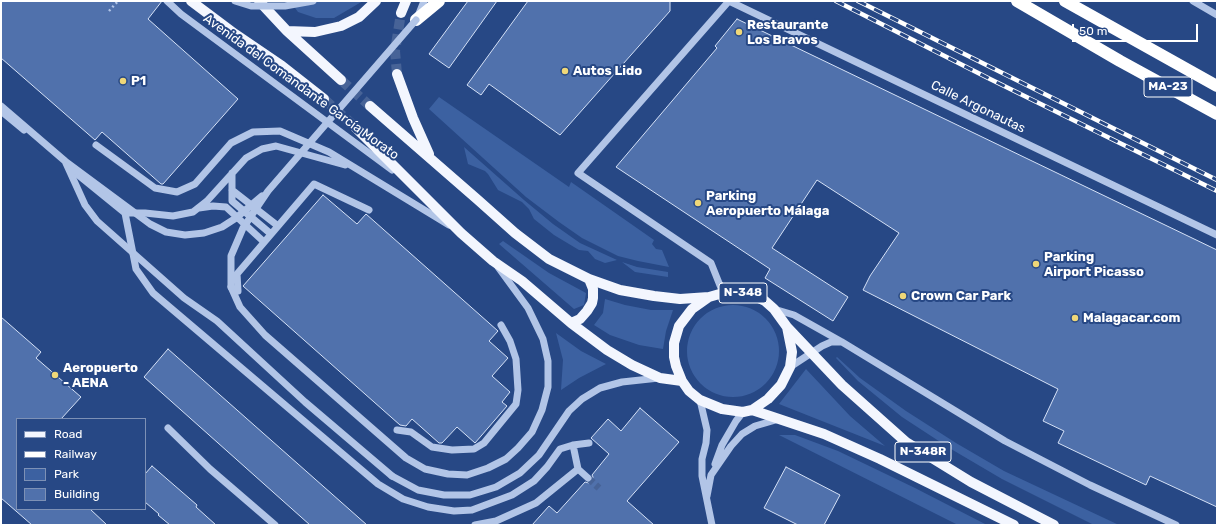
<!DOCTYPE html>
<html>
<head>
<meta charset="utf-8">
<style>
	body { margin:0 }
	#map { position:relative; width:1218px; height:526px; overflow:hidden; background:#274885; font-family:Rubik,sans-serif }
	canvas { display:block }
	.frame { position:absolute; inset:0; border:2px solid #fff; pointer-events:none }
	.legend { position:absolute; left:16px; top:418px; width:130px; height:92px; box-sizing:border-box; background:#274885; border:1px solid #7d91b6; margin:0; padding:5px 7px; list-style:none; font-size:12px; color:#fff }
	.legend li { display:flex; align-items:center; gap:8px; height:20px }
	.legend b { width:20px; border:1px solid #7d91b6 }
	.scale { position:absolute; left:1072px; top:24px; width:126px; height:18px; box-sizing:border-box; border:2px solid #fff; border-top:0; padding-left:5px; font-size:12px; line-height:14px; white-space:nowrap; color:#fff; -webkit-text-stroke:3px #274885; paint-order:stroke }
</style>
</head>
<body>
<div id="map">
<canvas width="1218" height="526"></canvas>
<div class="frame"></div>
<ul class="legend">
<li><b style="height:5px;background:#f3f6fe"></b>Road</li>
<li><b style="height:5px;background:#fff"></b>Railway</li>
<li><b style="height:11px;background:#3c61a1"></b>Park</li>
<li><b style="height:11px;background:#5071ac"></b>Building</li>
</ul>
<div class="scale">50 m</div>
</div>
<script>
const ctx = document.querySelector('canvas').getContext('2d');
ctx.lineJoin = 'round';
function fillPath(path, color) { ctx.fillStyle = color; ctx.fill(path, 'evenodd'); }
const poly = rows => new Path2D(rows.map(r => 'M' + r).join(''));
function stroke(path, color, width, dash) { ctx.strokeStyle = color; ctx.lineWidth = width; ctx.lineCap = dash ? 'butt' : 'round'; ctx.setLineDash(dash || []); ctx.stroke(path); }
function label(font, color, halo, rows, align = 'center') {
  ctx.font = font + ' Rubik,sans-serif'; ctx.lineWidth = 4; ctx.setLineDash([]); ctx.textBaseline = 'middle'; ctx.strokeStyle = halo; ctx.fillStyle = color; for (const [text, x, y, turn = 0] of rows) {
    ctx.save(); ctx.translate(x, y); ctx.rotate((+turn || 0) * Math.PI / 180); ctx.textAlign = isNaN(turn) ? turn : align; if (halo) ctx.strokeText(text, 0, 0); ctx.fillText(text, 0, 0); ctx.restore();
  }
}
fillPath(poly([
	[290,1,363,1,334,18,316,18,298,12],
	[439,97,569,187,571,182,654,240,652,244,656,249,662,250,669,267,638,261,618,256,582,238,559,222,526,197,429,109],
	[464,147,524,200,553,224,580,243,617,260,605,263,595,259,588,251,579,250,554,235,534,219,529,209,522,202,498,190,488,174,485,171,468,164],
	[503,241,549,273,586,293,584,305,574,309,499,244],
	[622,262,637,267,668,272,668,277,635,272],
	[605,299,625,305,651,310,673,310,666,331,663,349,639,345,610,335,594,325,603,313],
	'687 351a46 46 0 1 1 92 0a46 46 0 1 1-92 0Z',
	[556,333,581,351,606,364,579,378,561,390,563,360],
	[837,357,860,378,906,411,956,443,1004,471,1119,525,1094,525,1002,479,951,449,902,417,858,381,836,358],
	[806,369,850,416,885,446,779,404],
	[779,435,795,435,838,451,915,488,987,525,958,525]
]), '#3c61a1');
const building = poly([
	[1,1,162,1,148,19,238,99,163,184,161,184,102,132,95,140,1,58,1,1],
	[468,1,497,1,449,68,429,54,468,1],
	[528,1,670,1,670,11,560,135,489,84,481,95,467,85,528,1],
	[737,19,1217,250,1217,507,1150,476,1146,485,1058,443,1064,431,1043,421,1058,389,863,290,870,276,899,233,817,180,772,248,848,297,833,321,765,278,770,269,616,167,717,48,715,46,737,19],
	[323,195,357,224,366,214,498,331,489,341,508,358,492,376,510,392,502,402,507,406,475,443,457,427,442,443,439,443,412,419,406,426,400,425,243,286,323,195],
	[1,317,41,352,36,358,81,397,61,419,17,419,17,509,90,509,107,525,32,525,1,498,1,317],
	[168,349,367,525,310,525,144,377,168,349],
	[640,408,679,442,627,501,654,525,532,525,549,506,557,513,585,482,589,483,592,481,593,477,592,475,609,454,591,438,608,419,621,431,640,408],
	[152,466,197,505,196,507,216,525,170,525,158,515,159,514,145,502,145,474,152,466],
	[786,467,840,495,824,525,798,525,764,508,786,467]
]);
fillPath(building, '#5071ac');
stroke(building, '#d5e1f6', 1);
stroke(poly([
	[588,478,599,488]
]), '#476397', 7, [7, 3.5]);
stroke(poly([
	[397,74,395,51,401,13],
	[341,80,370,106],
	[324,99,353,125]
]), '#476397', 10, [10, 5]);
stroke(poly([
	[109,11,118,1]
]), '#b2c5e7', 2.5, [2, 3]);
stroke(poly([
	[167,1,181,14,392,170],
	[1193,1,1217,15],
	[418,16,424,1],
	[1,111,24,130],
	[96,145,155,188,177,192,195,184,231,143,253,132,280,131,329,152,449,225],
	[232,173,232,201,271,234],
	[77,174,125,213,145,213,173,216,193,212,207,201,246,158,262,149,276,146,345,165],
	[232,190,278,226],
	[199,208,213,206,226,207,264,242],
	[125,213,136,269,153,293,378,484,403,499,428,507,454,511,472,510,512,495,534,481,547,467,560,449,573,445,589,443],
	[231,287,240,307,265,335,406,458,425,469,448,474,467,475,488,468,506,459,518,448,532,432,542,410,548,387,548,361,543,339,528,308,498,267],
	[238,291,237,274,314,184,369,210],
	[723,293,711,263,578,173,729,1,1217,235],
	[774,309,794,315,842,342,1005,441,1090,485,1176,525],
	[790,367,822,346,831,342,842,342],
	[700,400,707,430,706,443,702,459,702,476,712,525],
	[168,428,210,469,275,525],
	[397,430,411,432,432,447,452,450,474,449,484,443,516,404,518,390,516,359,510,341,501,325],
	[573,445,578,469,588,478],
	[715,464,722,445,736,421,743,412],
	[392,476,418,490,444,495,470,495,496,487,520,473,539,455,569,411,582,399,600,388,622,382,659,378],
	[707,496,711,475,731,446,742,434,755,426,779,419],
	[475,525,496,521,536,503,578,469]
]), '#b2c5e7', 7);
stroke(poly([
	[191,1,235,34,282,66,324,99],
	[259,1,287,31,341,80],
	[401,13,406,1],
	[287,31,315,32,341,26,359,17,376,1],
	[397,74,413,118,429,154],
	[370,106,478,200,515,233,549,259,589,279,620,290,654,296,680,299,709,297],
	[353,125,461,233,493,261,522,281,571,323,607,350,632,365,660,378,682,381],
	[738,292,752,295,765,301,774,309,787,327,792,352,790,367,781,385,768,399,752,410,743,412,722,409,700,400,689,391,682,381,676,366,674,357,674,343,679,326,692,309,709,297,723,293,738,292],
	[571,323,580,319,587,311,592,303,593,298,593,289,589,279],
	[787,327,842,385,906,442,971,482,1054,525],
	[752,410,824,434,880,459,1014,525]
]), '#f3f6fe', 10);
stroke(poly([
	[1017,1,1120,61,1217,114],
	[1065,1,1217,86],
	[416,20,439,1]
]), '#fff', 12);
const rail = poly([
	[836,1,990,79,1217,191],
	[858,1,1217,180]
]);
stroke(rail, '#fff', 4.5);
stroke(rail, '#274885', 3, [9]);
stroke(poly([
	[235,1,251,6,285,6,313,1],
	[1,106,65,161,150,224,166,232,185,235,204,233,222,227,236,218,262,196],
	[65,161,85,205,97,221,184,298,217,321,305,402,392,476],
	[231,287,231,256,243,228,268,191,416,20]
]), '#b2c5e7', 7);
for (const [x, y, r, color] of [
	[739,32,4,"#efd778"],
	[565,71,4,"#efd778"],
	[123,81,4,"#efd778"],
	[698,203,4,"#efd778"],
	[1036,264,4,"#efd778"],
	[903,296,4,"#efd778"],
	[1075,318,4,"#efd778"],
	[55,375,4,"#efd778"]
]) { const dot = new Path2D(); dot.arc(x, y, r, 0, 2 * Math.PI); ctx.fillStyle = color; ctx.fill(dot); stroke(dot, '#274885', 1.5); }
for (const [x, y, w] of [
	[1168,87,48],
	[743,293,48],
	[923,452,56]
]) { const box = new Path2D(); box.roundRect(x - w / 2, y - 10, w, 20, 3); ctx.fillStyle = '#274885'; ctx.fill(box); stroke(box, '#fff', 1); }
label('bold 12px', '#fff', null, [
	["MA-23",1168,87],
	["N-348",743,293],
	["N-348R",923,452]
]);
label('bold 13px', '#fff', '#274885', [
	["Restaurante",747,25],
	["Los Bravos",747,40],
	["Autos Lido",573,71],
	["P1",131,81],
	["Parking",706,196],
	["Aeropuerto Málaga",706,211],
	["Parking",1044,257],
	["Airport Picasso",1044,272],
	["Crown Car Park",911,296],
	["Malagacar.com",1083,318],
	["Aeropuerto",63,368],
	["- AENA",63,383]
], 'left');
label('13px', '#fff', '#274885', [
	["Avenida del Comandante García Morato",301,87,36],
	["Calle Argonautas",978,107,26]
]);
</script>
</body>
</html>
